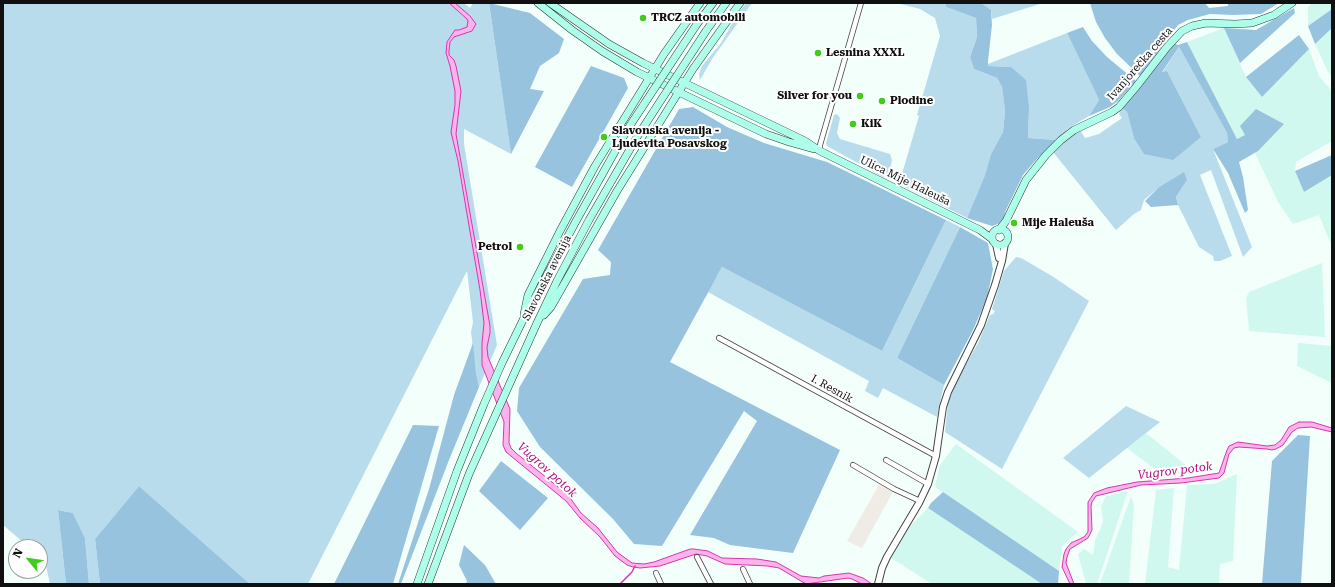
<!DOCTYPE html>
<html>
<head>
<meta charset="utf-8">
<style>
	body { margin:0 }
	#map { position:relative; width:1335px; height:587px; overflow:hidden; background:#f3fffb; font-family:"Roboto Serif",serif }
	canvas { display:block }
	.frame { position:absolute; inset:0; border:4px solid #101010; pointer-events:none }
	.north { position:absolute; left:8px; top:539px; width:40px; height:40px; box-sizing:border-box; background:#fff; border:1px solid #9f9f9f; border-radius:50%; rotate:299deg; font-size:11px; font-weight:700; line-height:16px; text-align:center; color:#101010 }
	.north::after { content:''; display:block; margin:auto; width:14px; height:18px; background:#41cb1d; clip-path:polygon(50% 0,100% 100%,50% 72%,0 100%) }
</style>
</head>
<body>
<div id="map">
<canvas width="1335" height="587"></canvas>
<div class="frame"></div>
<div class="north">N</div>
</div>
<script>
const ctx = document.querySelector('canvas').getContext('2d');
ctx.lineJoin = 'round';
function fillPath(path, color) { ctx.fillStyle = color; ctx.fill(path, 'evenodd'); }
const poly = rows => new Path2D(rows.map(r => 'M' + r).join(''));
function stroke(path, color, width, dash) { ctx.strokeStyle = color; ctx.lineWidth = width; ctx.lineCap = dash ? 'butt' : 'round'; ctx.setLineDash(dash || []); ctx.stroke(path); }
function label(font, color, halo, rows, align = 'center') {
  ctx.font = font + ' "Roboto Serif",serif'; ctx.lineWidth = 4; ctx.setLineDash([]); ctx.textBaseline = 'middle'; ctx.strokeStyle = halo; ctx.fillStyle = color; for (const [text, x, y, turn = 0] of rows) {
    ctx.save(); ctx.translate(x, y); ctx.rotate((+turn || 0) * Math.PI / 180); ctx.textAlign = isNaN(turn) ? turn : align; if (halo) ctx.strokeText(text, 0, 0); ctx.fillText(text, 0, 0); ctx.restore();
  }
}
fillPath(poly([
	[880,483,894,490,862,548,847,541]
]), '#efece5');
fillPath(poly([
	[1312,3,1332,3,1332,9,1308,26,1308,7],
	[1224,28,1246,77,1262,97,1309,49,1319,76,1332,91,1332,141,1296,162,1295,171,1304,192,1332,175,1332,247,1319,215,1293,224,1278,202,1255,153,1283,124,1245,135,1237,139,1187,42],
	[1332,28,1332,77,1328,72,1315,44],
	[1322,263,1325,337,1249,331,1246,298,1249,292],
	[1298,343,1332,346,1332,383,1297,366],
	[1146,433,1188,467,1160,473,1127,448],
	[956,444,1078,532,1062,546,1059,571,935,487,940,465],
	[1237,474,1233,561,1220,564,1219,584,1145,584,1156,490,1174,488,1168,567,1179,570,1187,485,1214,484],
	[1128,491,1097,584,1086,584,1078,554,1084,549,1093,555,1095,541,1103,522,1101,506,1106,496],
	[1131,496,1134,504,1129,584,1100,584],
	[928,508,1042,584,932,584,891,558,910,526]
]), '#d1f8ee');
fillPath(poly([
	[3,3,464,3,470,8,473,3,489,3,511,154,464,129,464,144,497,345,479,387,476,373,471,332,473,322,467,271,308,584,250,584,139,486,95,539,100,584,89,584,85,538,73,513,58,510,66,584,50,584,45,561,40,557,40,547,29,547,3,525],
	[746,3,752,3,712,59,700,80,699,74,702,66,721,43,737,15],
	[897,3,946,3,946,7,976,18,977,37,970,57,974,69,997,78,1002,87,1005,111,1003,132,991,154,985,175,967,218,899,184,919,116,917,115,940,36,935,18,920,9],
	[981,3,1043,3,992,19,991,10],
	[1067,33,1099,100,1089,116,1069,128,1056,140,1028,138,1029,108,1011,67,988,66,988,64],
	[1179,47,1227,133,1228,142,1213,149,1252,247,1243,257,1211,170,1200,175,1232,256,1220,261,1214,261,1213,256,1199,247,1178,205,1176,197,1187,180,1158,188,1144,200,1141,210,1134,214,1116,230,1053,152,1060,144,1080,130,1085,138,1099,134,1122,118,1119,114,1122,108,1127,112,1134,138,1201,137,1167,71,1162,73],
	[837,114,840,118,837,133,840,139,890,154,892,160,889,172,886,176,883,177,827,146,826,143,834,115],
	[946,220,960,227,897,358,944,385,937,417,883,388,878,398,865,391,869,381,708,292,722,267,882,351],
	[1016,257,1021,258,1052,276,1089,301,1002,469,945,432,948,402,958,379,978,343,990,315,993,314,995,311,992,309,1004,271],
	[1126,406,1160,422,1089,478,1063,458]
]), '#b9dced');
fillPath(poly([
	[489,3,530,13,564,39,559,53,540,66,530,89,544,91,511,154],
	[946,3,981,3,991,10,992,25,988,61,988,66,1011,67,1026,80,1029,108,1028,138,1056,140,1036,160,1023,175,1005,212,1004,219,998,224,992,226,967,218,985,175,991,154,1003,132,1005,111,1002,87,997,78,974,69,970,57,977,37,976,18,946,7],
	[1090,3,1205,3,1209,8,1228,6,1228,3,1238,3,1239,4,1250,3,1279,3,1261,14,1233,15,1210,14,1188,20,1178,25,1140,76,1117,54,1105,38,1096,22],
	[1294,8,1295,13,1240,63,1224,28,1256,30],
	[1332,9,1332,28,1315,44,1308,26],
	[1083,27,1092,41,1107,57,1136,81,1118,101,1110,107,1089,116,1099,100,1067,33],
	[1299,35,1309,49,1262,97,1246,77],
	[1187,42,1237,139,1245,135,1240,126,1256,109,1284,124,1258,151,1239,162,1243,177,1248,210,1245,213,1228,173,1213,149,1228,142,1227,133,1179,47,1162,72,1167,71,1201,137,1173,160,1144,154,1134,138,1127,112,1122,108,1174,43,1178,45],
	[591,66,624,78,628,88,572,187,535,167],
	[693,107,727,127,764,143,827,162,946,220,882,351,722,267,670,362,840,450,793,553,730,545,714,538,690,535,757,421,744,411,662,546,634,544,613,519,540,447,517,411,519,388,583,279,610,275,611,262,598,250,679,109],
	[1332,155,1332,175,1304,192,1295,171],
	[1184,172,1187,180,1176,197,1178,205,1151,207,1145,201,1158,188],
	[960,227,988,243,993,269,987,298,973,330,944,385,897,358],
	[473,343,476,373,479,387,449,460,401,584,398,584,429,489,454,395],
	[413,425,439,426,393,584,334,584],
	[1298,435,1310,436,1301,584,1262,584,1272,461],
	[501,461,548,498,520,530,479,491],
	[139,486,250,584,100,584,95,539],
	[943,492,1059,571,1058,584,1042,584,928,508,931,503],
	[58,510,73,513,85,538,89,584,66,584],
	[464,545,485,565,496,584,466,584,467,581,459,565]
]), '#97c3df');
const water = poly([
	[449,3,455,3,470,16,476,24,472,31,454,37,450,42,449,51,449,55,454,60,456,66,461,91,456,134,490,326,490,333,487,347,488,357,510,409,509,443,511,448,516,453,568,495,581,513,598,528,617,552,632,563,644,564,654,562,690,549,694,549,708,551,722,558,757,559,776,562,801,576,819,578,824,576,849,573,863,578,872,584,862,584,852,579,848,578,806,584,779,568,768,566,725,564,707,556,696,554,660,566,640,568,633,567,627,565,615,556,600,537,580,518,566,501,506,452,503,445,504,422,482,365,482,343,484,323,480,290,458,161,451,132,455,105,455,91,450,66,446,53,447,42,455,30,459,30,467,27,468,21,467,19,449,3],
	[1299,422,1312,422,1332,428,1332,432,1311,427,1298,428,1292,432,1283,445,1276,449,1272,450,1267,449,1239,447,1234,448,1229,454,1224,473,1219,478,1181,483,1141,485,1096,496,1092,502,1091,506,1092,530,1088,538,1070,549,1067,557,1066,563,1074,584,1070,584,1062,567,1064,554,1066,549,1071,543,1084,537,1088,532,1088,502,1094,493,1107,488,1137,482,1188,478,1219,473,1227,450,1229,446,1238,442,1267,446,1275,445,1281,440,1289,427,1299,422]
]);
fillPath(water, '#fab4eb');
stroke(water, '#d736b0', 1);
stroke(poly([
	[620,584,632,572,635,566]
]), '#d736b0', 1.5);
const minor = poly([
	[820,151,820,145,861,3],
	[719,338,936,456],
	[886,460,928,484],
	[853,465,894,489,920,501],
	[697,557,711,584],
	[743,569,750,584],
	[656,573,661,584]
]);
const tertiary = poly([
	[996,244,999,258],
	[878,584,882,568,887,557,919,503,928,484,936,456,943,407,948,392,981,325,995,285,1002,261,1005,243]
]);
const secondary = poly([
	[538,3,572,30,602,51,637,72,766,134,789,142,814,149],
	[550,3,609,44,643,63,695,88,805,141,820,151,980,230,992,239],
	[697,24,713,3],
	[706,31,726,3],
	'992 237a8 8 0 1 1 16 0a8 8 0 1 1-16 0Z',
	[999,230,1006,221,1026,180,1046,155,1061,140,1074,130,1112,112,1119,107,1136,87,1167,47,1182,31,1192,26,1206,23,1235,24,1252,23,1274,15,1292,3],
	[524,314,528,295,560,231,595,166,664,54,700,3],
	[544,315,551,307,617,191,693,69,740,3],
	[417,584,457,471,484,404,502,363,523,320,575,223,627,130],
	[428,584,469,474,537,323,557,281,589,220,637,137]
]);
stroke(minor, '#434343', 6);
stroke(tertiary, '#434343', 8);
stroke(secondary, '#323232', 8);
stroke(minor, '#fff', 4.5);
stroke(tertiary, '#fff', 6);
stroke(secondary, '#aeffea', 7);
const secondaryBridge = poly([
	[627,130,697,24],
	[637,137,706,31]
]);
stroke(secondaryBridge, '#323232', 8, []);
stroke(secondaryBridge, '#aeffea', 7);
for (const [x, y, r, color] of [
	[643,18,4,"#41cb1d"],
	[818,53,4,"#41cb1d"],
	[860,96,4,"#41cb1d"],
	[882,101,4,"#41cb1d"],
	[853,124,4,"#41cb1d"],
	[604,137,4,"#41cb1d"],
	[1014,223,4,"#41cb1d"],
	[520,247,4,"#41cb1d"]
]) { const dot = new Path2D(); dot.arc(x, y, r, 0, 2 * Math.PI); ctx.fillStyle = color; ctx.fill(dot); stroke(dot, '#fff', 1.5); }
label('bold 11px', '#101010', '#fff', [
	["TRCZ automobili",651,18],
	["Lesnina XXXL",826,53],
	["Silver for you",852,96,"right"],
	["Plodine",890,101],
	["KiK",861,124],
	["Slavonska avenija -",612,131],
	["Ljudevita Posavskog",612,144],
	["Mije Haleuša",1022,223],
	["Petrol",512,247,"right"]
], 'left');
label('11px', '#101010', '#fff', [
	["Ivanjorečka cesta",1140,64,-49],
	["Ulica Mije Haleuša",905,181,26],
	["Slavonska avenija",547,278,-63],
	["I. Resnik",832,389,29]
]);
label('italic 12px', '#ac0f80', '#fff', [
	["Vugrov potok",547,470,42],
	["Vugrov potok",1175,471,-7]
]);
</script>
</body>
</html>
